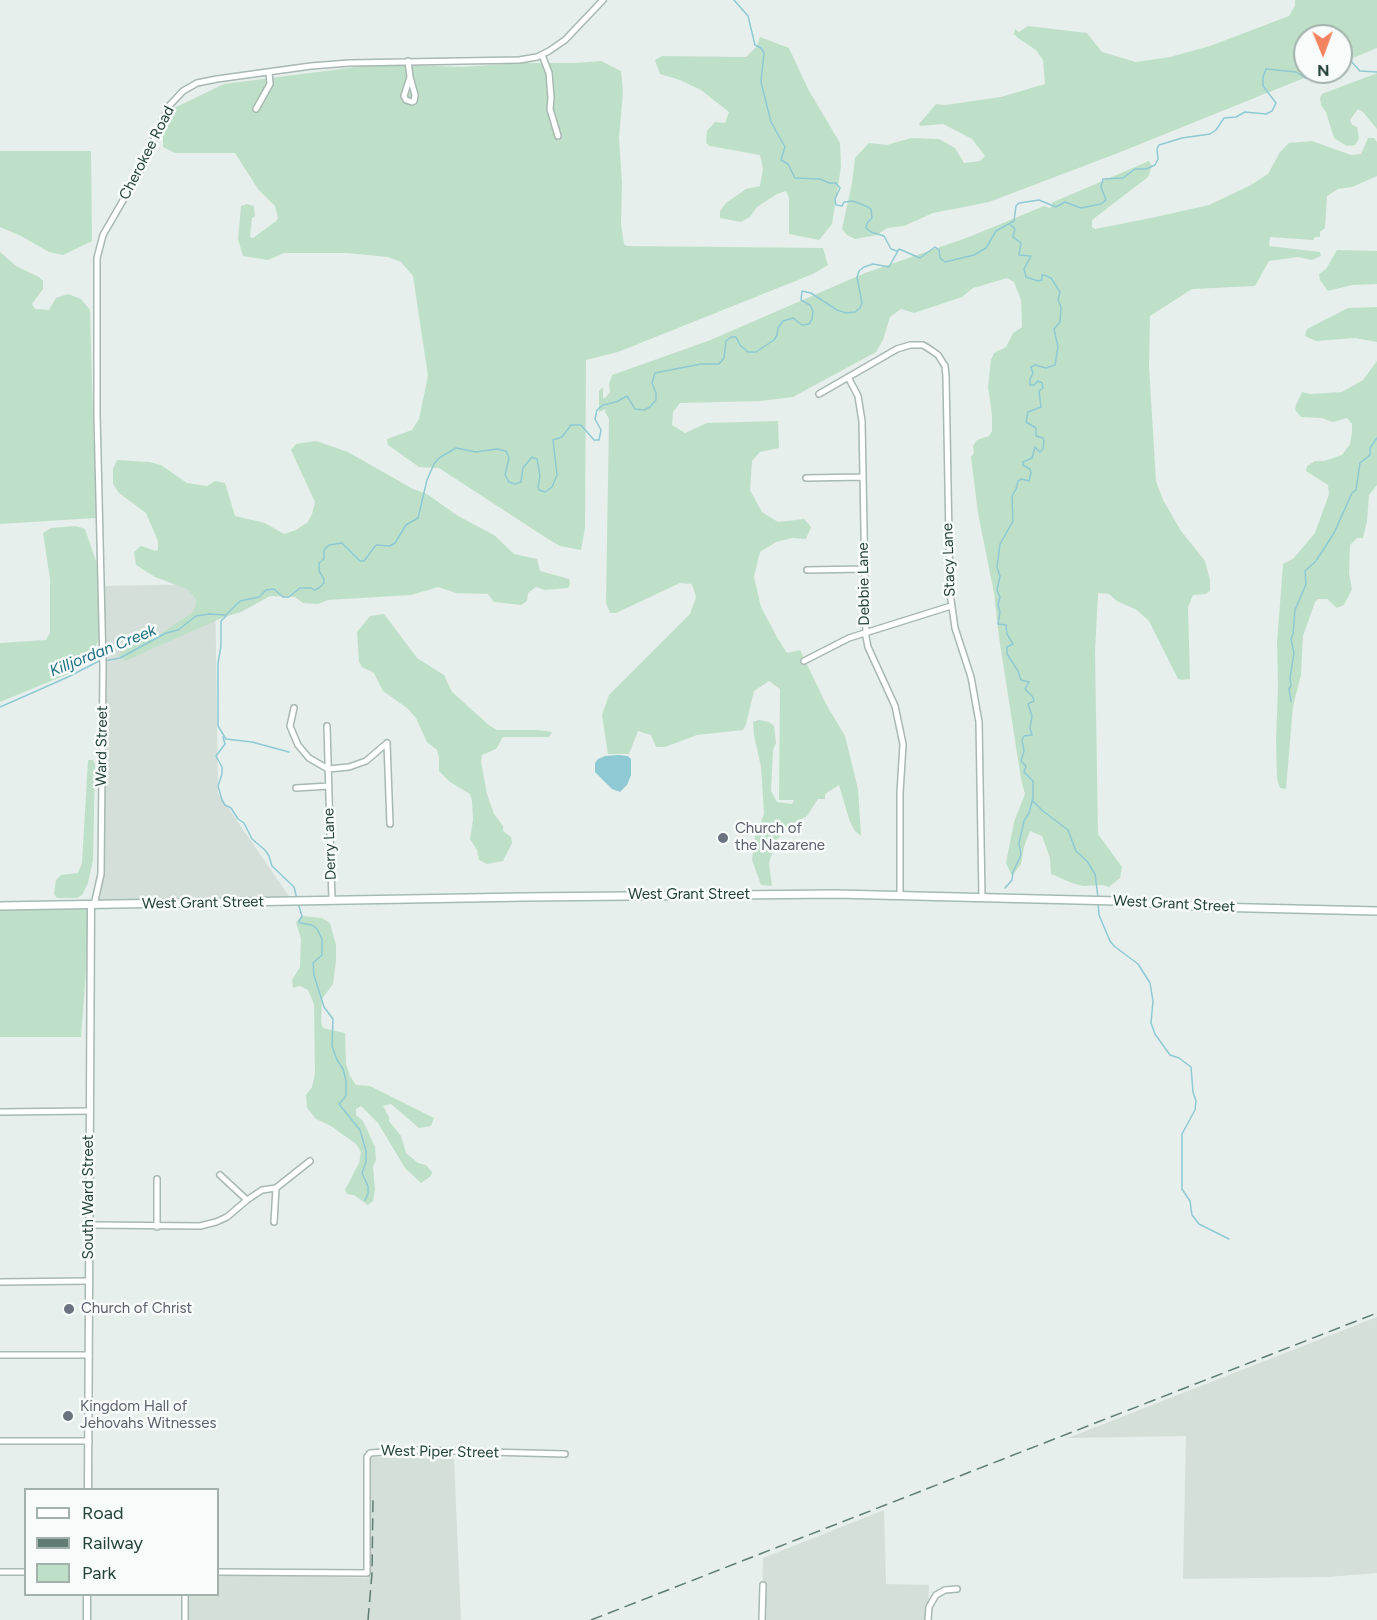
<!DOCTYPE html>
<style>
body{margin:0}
#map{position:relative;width:1377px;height:1620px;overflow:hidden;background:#e6efeb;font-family:Figtree,sans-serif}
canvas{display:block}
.legend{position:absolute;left:24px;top:1488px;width:195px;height:108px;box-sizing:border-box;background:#f7fbf9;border:2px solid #a3b1ad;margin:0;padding:8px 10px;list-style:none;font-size:18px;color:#24423a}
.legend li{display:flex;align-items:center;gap:12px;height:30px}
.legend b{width:30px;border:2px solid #a3b1ad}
.north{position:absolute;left:1293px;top:24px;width:60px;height:60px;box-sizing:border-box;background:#f7fbf9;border:2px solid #a3b1ad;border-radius:50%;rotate:179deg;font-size:16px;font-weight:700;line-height:24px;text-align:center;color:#24423a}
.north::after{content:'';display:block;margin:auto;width:21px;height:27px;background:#f4845f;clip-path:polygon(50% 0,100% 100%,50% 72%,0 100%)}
</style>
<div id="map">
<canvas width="1377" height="1620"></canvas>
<ul class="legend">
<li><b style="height:8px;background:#fff"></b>Road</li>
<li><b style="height:8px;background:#5f7d75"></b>Railway</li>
<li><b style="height:16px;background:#bfe0c8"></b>Park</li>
</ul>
<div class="north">N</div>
</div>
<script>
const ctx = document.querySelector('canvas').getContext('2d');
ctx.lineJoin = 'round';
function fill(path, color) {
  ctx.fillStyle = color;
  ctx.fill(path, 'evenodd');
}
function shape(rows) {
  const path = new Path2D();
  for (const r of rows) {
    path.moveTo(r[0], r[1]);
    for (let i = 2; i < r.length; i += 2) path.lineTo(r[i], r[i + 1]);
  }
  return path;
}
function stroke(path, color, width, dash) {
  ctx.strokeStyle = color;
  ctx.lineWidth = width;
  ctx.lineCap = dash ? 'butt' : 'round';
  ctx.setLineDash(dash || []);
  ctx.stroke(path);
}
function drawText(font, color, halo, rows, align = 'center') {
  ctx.font = font + ' Figtree,sans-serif';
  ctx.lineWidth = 5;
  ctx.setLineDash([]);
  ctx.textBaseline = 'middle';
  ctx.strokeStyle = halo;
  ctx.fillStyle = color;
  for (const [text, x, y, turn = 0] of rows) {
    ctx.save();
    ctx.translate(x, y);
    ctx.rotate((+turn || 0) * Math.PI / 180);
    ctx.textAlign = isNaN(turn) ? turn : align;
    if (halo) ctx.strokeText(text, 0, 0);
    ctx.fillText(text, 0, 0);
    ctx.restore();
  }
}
const built = shape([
 [215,584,218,793,293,902,94,905,101,874,102,586],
 [1377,1317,1377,1573,1328,1577,1183,1579,1186,1436,1068,1438],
 [367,1457,454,1459,461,1620,185,1620,185,1595,218,1594,218,1573,367,1578],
 [884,1510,886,1584,929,1585,928,1620,762,1620,763,1558]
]);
const green = shape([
 [1295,0,1377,0,1377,48,1341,63,1341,36,1305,36,1305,72,1319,72,1118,153,989,202,933,213,904,226,887,228,877,235,855,239,847,235,842,229,852,183,855,158,869,143,887,145,911,138,939,139,955,148,964,163,980,161,985,156,972,139,943,124,920,126,919,124,936,104,945,105,1001,97,1045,84,1043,60,1036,50,1018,38,1014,34,1015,29,1019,32,1028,26,1087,33,1102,52,1136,62,1170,57,1210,46,1289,16,1295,6],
 [760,37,789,48,808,89,840,143,841,167,832,224,819,240,789,234,789,198,786,191,777,194,757,207,750,217,741,222,720,218,720,211,726,203,746,189,760,186,763,169,760,155,710,146,706,143,707,131,715,122,725,123,729,112,701,90,680,80,660,74,655,60,662,56,746,57,757,46],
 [601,61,621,71,623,92,619,138,622,183,621,224,624,244,627,246,823,248,828,265,813,274,618,352,586,360,585,528,581,550,560,546,548,539,439,468,419,467,388,445,387,439,412,430,419,419,428,376,413,276,401,262,388,257,347,253,284,253,268,260,243,256,238,239,241,206,247,204,254,206,255,216,252,218,250,237,253,238,276,221,278,218,275,206,258,189,235,153,175,153,163,147,163,132,174,108,224,84,379,64,461,67,522,63,575,63],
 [1377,73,1377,129,1363,112,1358,109,1350,120,1352,125,1357,127,1359,138,1355,145,1347,146,1334,138,1326,112,1321,105,1320,98,1322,94],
 [1368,138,1374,138,1377,142,1377,176,1352,187,1338,189,1327,196,1325,228,1320,232,1320,237,1315,237,1313,240,1270,237,1269,246,1320,252,1321,256,1312,260,1298,257,1269,261,1255,286,1192,289,1150,316,1149,366,1156,481,1163,500,1181,531,1205,561,1210,580,1210,591,1206,594,1193,595,1188,607,1190,679,1182,680,1178,679,1149,621,1137,610,1117,601,1109,594,1098,593,1095,653,1098,834,1122,867,1120,878,1109,887,1102,885,1083,886,1072,883,1051,874,1050,858,1042,836,1030,831,1024,847,1021,864,1012,876,1006,863,1014,822,1025,794,1021,779,999,637,994,593,978,513,971,457,974,453,973,446,977,440,989,436,992,431,992,415,988,387,991,360,994,353,1006,347,1013,333,1022,327,1021,300,1014,282,1007,278,973,288,962,297,914,313,901,309,890,317,883,340,876,352,793,397,761,401,680,403,673,412,672,425,685,433,707,423,778,421,779,448,760,452,752,461,750,490,762,512,778,522,804,519,811,527,806,539,792,538,776,542,760,552,754,577,761,607,778,639,787,653,800,650,826,704,845,736,858,789,861,836,855,831,850,822,839,785,825,794,825,799,818,799,807,816,785,828,775,843,769,863,772,886,761,885,752,860,755,837,764,814,761,767,754,735,753,722,759,720,769,722,774,726,776,743,773,750,771,791,777,802,792,804,794,800,779,800,780,689,769,681,754,691,746,724,743,730,697,735,665,747,656,747,651,735,638,731,629,754,608,754,602,715,609,695,690,614,696,597,692,584,680,583,616,613,610,613,606,603,609,419,605,412,606,409,599,412,599,391,603,387,603,398,605,398,610,392,609,384,612,375,708,341,865,273,969,237,1044,206,1050,208,1053,204,1051,203,1149,161,1152,166,1148,177,1092,220,1092,227,1095,229,1151,218,1209,205,1251,185,1268,174,1280,152,1289,143,1312,141,1351,155,1361,154],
 [0,151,91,151,92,241,63,255,49,252,21,236,0,227],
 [1337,250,1377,251,1377,284,1352,285,1328,291,1320,280,1319,274,1326,269],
 [0,252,16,266,39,277,43,281,43,289,32,304,35,309,49,310,56,298,68,294,81,299,90,310,96,518,0,524],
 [1377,307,1377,342,1355,338,1316,341,1305,336,1307,329,1348,308],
 [1377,361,1377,485,1369,495,1367,521,1363,538,1357,538,1350,545,1349,573,1352,589,1344,605,1337,608,1327,599,1318,599,1315,602,1303,636,1301,675,1293,706,1286,789,1280,788,1277,779,1276,741,1278,686,1277,643,1283,564,1293,559,1315,533,1329,494,1328,485,1306,471,1307,466,1315,461,1324,461,1342,455,1350,444,1352,432,1352,424,1347,418,1333,422,1322,418,1301,417,1295,410,1296,405,1302,392,1311,394,1342,392,1363,380],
 [316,441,348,452,413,489,427,494,458,516,494,535,514,554,537,559,540,571,569,579,570,584,568,588,545,590,536,587,528,593,527,601,521,605,494,602,488,594,456,593,438,587,411,595,328,600,318,604,303,603,295,597,270,596,241,612,224,617,125,661,118,655,127,646,157,636,193,612,196,605,196,599,187,589,155,577,136,565,134,552,141,546,156,551,158,549,158,541,146,513,119,493,113,484,113,469,117,460,149,462,161,465,187,483,207,486,215,481,225,483,235,516,265,523,284,534,296,530,308,522,312,514,315,502,291,450,296,444],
 [76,526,85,529,97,564,99,638,91,659,68,674,0,702,0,643,46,640,50,633,50,579,43,533,51,528],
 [384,614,417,658,444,675,452,692,490,726,497,730,538,730,552,732,549,737,503,737,496,749,482,755,481,762,487,794,494,814,503,826,503,831,511,837,512,843,503,861,487,864,479,860,477,850,470,839,473,820,472,801,470,794,450,782,439,771,439,757,437,750,427,742,416,718,407,708,383,691,374,673,362,667,359,662,357,632,370,616],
 [88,760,93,760,95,764,93,860,88,883,82,895,77,898,57,898,54,894,56,880,61,875,78,873,82,863],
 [91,905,81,1037,0,1037,0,907],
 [302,916,322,918,330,923,336,945,336,961,333,984,322,999,321,1022,323,1028,345,1033,346,1064,350,1076,356,1085,370,1086,434,1118,431,1126,419,1128,391,1104,383,1106,389,1117,389,1121,401,1136,406,1153,418,1163,426,1165,432,1172,431,1176,421,1183,405,1168,378,1123,361,1106,356,1109,356,1115,363,1121,375,1147,376,1160,373,1167,375,1189,373,1201,368,1205,354,1195,347,1194,345,1190,359,1163,361,1152,356,1144,331,1126,316,1119,307,1108,306,1095,312,1087,315,1074,314,1004,308,990,300,986,293,988,292,980,300,967,301,939,296,922]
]);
const water = shape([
 [618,755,628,756,631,759,631,775,627,785,620,792,612,789,595,772,595,763,598,759,605,756]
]);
const stream = shape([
 [734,0,748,16,755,45,761,48,764,53,761,82,771,122,785,147,781,160,788,164,795,178,820,179,829,183,836,183,840,188,835,199,836,205,842,206,844,202,853,201,868,207,871,209,872,218,867,223,866,228,871,232,884,236,891,249,897,251],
 [1341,55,1350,60,1360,71,1377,72],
 [226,616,221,621,221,646,218,663,218,726,226,739,252,742,289,752],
 [104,661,120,658,166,633,178,630,196,616,209,614,226,615,240,601,259,597,266,590,274,589,283,597,289,597,300,588,311,588,314,590,319,588,324,583,324,579,319,571,319,563,324,559,324,550,329,545,342,543,360,561,364,561,376,545,390,546,395,543,406,525,418,518,427,480,434,464,439,458,456,448,476,452,497,449,506,451,509,458,505,475,509,482,515,484,521,482,523,468,532,457,537,459,540,476,538,487,539,490,545,492,552,487,557,475,553,440,562,437,571,425,581,425,594,440,599,440,601,430,595,419,597,410,603,405,616,402,627,396,635,409,644,410,650,407,656,400,656,393,652,383,655,373,701,364,719,364,724,358,726,341,731,337,736,337,740,345,748,352,756,352,774,340,777,335,778,328,783,321,793,318,802,325,809,324,812,319,813,311,810,305,801,300,802,291,811,293,837,310,846,313,855,312,860,308,862,303,857,277,859,271,864,267,873,264,889,267,899,249,920,258,935,247,939,250,940,258,945,262,974,255,986,248,996,231,1014,221,1016,206,1019,203,1039,200,1056,207,1065,202,1081,208,1101,204,1106,200,1101,187,1103,179,1123,178,1135,169,1146,169,1155,165,1158,159,1157,149,1159,145,1182,138,1210,134,1216,130,1224,118,1236,117,1245,112,1266,114,1272,111,1276,103,1263,86,1263,77,1266,69,1296,72,1305,78,1318,77,1326,79,1334,77,1336,72],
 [1291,701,1289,689,1291,686,1290,678,1294,653,1291,639,1293,634,1295,610,1306,584,1305,571,1316,561,1334,533,1352,493,1356,490,1360,463,1370,455,1370,448,1377,438],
 [0,707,68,677,99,661],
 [223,737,225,744,216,756,222,767,222,774,218,786,222,800,225,805,231,808,238,819,244,823,252,839,265,850,269,856,272,866,294,887,297,899],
 [1032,800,1043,811,1068,830,1076,851,1087,861,1095,874,1098,897],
 [1005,888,1012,880,1013,872,1021,855,1019,843,1024,821,1029,813,1033,798,1033,781,1024,772,1026,766,1021,761,1024,751,1022,740,1024,736,1032,735,1030,728,1032,716,1028,704,1034,701,1033,697,1025,689,1029,682,1021,680,1018,671,1007,654,1007,647,1013,644,1007,634,1006,625,998,624,1000,612,998,605,1000,597,997,590,1000,576,997,567,1000,544,1013,521,1012,496,1016,489,1018,481,1022,479,1029,481,1031,473,1030,469,1023,465,1023,462,1032,458,1035,447,1040,452,1043,449,1044,441,1043,438,1036,436,1036,428,1026,422,1028,412,1041,407,1039,391,1043,388,1042,383,1038,381,1034,385,1030,385,1030,379,1033,373,1031,367,1035,365,1046,368,1055,365,1058,347,1054,329,1060,322,1061,307,1058,300,1060,292,1051,278,1044,275,1042,275,1042,280,1038,281,1026,277,1024,269,1031,256,1019,255,1021,243,1013,237,1015,229,1011,225],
 [1098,902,1099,915,1110,941,1114,946,1138,964,1150,983,1153,1001,1151,1023,1155,1034,1170,1055,1179,1058,1191,1067,1193,1092,1196,1101,1195,1110,1182,1134,1182,1189,1190,1201,1192,1215,1199,1224,1229,1239],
 [298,903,302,916,299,921,300,923,312,925,317,929,322,939,322,955,313,963,314,975,324,1007,333,1019,332,1046,337,1060,343,1069,346,1081,346,1096,339,1104,360,1130,366,1151,366,1162,362,1173,368,1186,368,1194,365,1200]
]);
const minor = shape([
 [542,55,549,73,551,98,550,109,558,136],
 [408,61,410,77],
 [410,77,415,95,414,101,412,102,406,100,404,96,410,77],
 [256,109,270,84,269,72],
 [848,377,858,396,862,421,866,637,868,647,895,706,903,744,900,793,900,895],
 [819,394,897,349,910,345,923,345,931,350,938,355,945,366,946,376,950,593,955,628,971,677,979,722,982,898],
 [806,478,863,477],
 [807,570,864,569],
 [804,661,849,638,951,606],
 [294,708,290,726,298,745,309,758,328,769,349,767,366,761,387,743],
 [327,726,332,901],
 [387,743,390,824],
 [296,788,329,786],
 [94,905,101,874,103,665,97,415,97,258,103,235,140,171,169,106,183,91,197,83,217,79,311,66,349,63,519,60,537,57,549,51,565,40,603,0],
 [0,1112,90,1111],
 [220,1175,247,1200],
 [274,1222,276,1188],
 [90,1225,200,1226,216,1222,227,1217,247,1200,262,1190,276,1188,310,1161],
 [157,1227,157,1179],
 [0,1282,89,1281],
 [0,1355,89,1355],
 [0,1441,89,1441],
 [0,1572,26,1572],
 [218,1572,367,1573,367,1457,370,1453,411,1450,565,1454],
 [185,1620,185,1594],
 [762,1620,763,1585],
 [928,1620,929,1607,936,1595,945,1590,957,1589]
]);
const tertiary = shape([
 [88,1490,91,905],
 [87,1620,87,1594]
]);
const secondary = shape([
 [0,906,525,897,836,894,1118,901,1210,907,1377,911]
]);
const rail = shape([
 [368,1620,372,1573,373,1496],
 [591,1620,1377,1313]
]);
const markers = [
 [723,838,6,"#6b7280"],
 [69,1309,6,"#6b7280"],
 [68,1416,6,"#6b7280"]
];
const streetNames = [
 ["Cherokee Road",147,153,-63],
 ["Stacy Lane",949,560,-92],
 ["Debbie Lane",864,584,-91],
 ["Ward Street",102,746,-89],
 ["Derry Lane",330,844,-92],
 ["West Grant Street",689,895],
 ["West Grant Street",203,903,-1],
 ["West Grant Street",1174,904,3],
 ["South Ward Street",89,1197,-90],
 ["West Piper Street",440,1452,1]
];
const worshipNames = [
 ["Church of",735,829],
 ["the Nazarene",735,846],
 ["Church of Christ",81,1309],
 ["Kingdom Hall of",80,1407],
 ["Jehovahs Witnesses",80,1424]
];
const waterNames = [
 ["Killjordan Creek",103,651,-22]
];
fill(built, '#d4dfda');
fill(green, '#bfe0c8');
fill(water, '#8ec9d4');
stroke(stream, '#8ec9d4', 1.5);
stroke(minor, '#a8b8b2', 8);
stroke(tertiary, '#a8b8b2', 9);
stroke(secondary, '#a4bbb3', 10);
stroke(minor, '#fff', 5);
stroke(tertiary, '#fff', 6);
stroke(secondary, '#fff', 7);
stroke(rail, '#5f7d75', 1.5, [12, 6]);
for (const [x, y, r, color] of markers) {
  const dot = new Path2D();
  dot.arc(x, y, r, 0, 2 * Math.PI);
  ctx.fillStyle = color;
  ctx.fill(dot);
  stroke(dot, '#f7fbf9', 2);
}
drawText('15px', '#24423a', '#f7fbf9', streetNames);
drawText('15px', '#5b616d', '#f7fbf9', worshipNames, 'left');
drawText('italic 16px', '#1c6f80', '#f7fbf9', waterNames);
</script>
